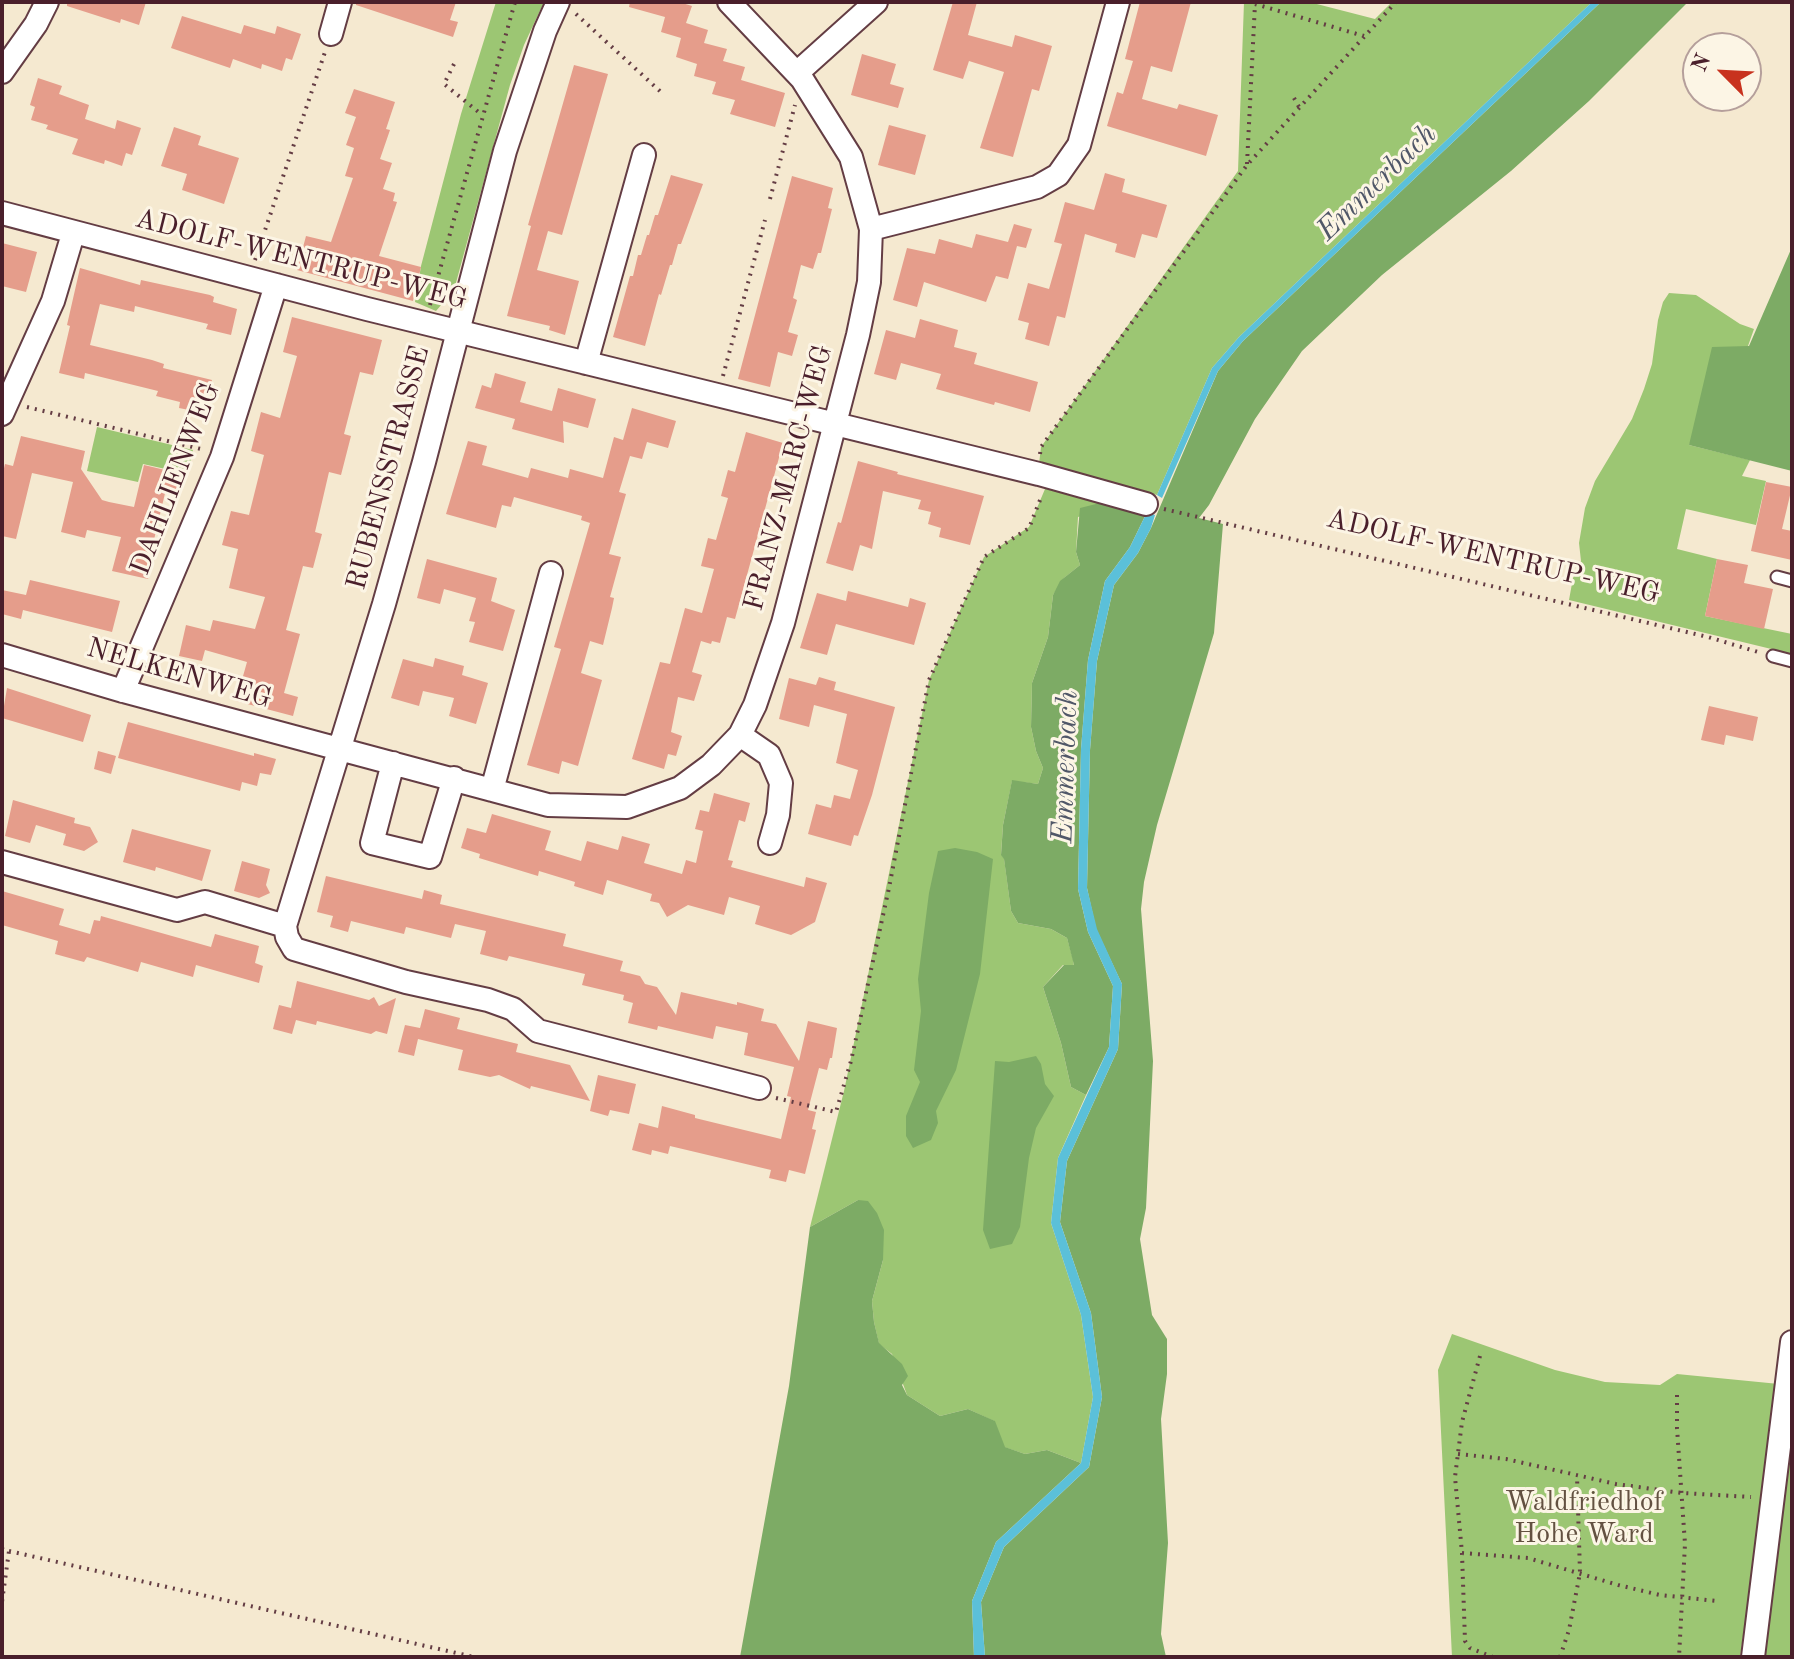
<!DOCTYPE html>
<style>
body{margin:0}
#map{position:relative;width:1794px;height:1659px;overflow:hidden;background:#f5e9d0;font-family:"Old Standard TT",serif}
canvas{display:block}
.frame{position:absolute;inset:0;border:4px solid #4a1f2b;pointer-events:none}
.north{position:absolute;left:1682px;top:32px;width:80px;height:80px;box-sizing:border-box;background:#fcf5e5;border:2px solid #b59f9b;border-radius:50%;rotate:294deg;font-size:22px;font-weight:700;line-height:32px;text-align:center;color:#4a1f2b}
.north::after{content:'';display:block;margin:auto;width:28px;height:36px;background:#c8321e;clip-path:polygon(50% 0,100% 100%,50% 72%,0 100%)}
</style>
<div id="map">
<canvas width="1794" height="1659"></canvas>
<div class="frame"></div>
<div class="north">N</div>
</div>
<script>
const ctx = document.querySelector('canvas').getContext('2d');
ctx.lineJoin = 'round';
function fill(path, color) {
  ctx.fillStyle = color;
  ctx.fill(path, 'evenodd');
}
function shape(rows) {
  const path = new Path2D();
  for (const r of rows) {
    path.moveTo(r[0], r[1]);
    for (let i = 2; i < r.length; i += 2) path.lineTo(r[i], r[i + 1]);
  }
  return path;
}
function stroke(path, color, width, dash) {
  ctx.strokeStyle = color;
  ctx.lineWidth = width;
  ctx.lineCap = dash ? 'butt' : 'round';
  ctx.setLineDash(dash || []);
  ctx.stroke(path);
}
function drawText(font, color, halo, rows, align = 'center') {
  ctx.font = font + ' "Old Standard TT",serif';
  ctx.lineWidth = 6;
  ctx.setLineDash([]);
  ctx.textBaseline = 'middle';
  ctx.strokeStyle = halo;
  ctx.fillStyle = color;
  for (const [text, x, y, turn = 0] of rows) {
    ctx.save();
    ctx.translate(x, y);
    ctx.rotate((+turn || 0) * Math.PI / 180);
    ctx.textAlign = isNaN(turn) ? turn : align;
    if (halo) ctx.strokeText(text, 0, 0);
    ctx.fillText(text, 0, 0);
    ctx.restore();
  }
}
const green = shape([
 [496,2,544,2,524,45,510,85,454,290,436,311,415,302,421,266,461,114],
 [1244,2,1309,2,1375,19,1392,2,1592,2,1239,337,1212,368,1157,495,1039,464,1041,447,1238,171],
 [1669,293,1696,295,1740,324,1754,329,1748,346,1689,445,1750,460,1742,476,1766,481,1756,525,1686,509,1677,549,1717,559,1705,616,1792,634,1792,654,1569,600,1573,578,1581,561,1579,543,1585,508,1595,481,1632,419,1644,389,1652,364,1658,320,1663,302],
 [97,427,193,450,188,474,143,464,138,482,87,471],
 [1045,489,1059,489,1121,504,1078,517,1076,552,1080,565,1064,578,1053,595,1048,637,1032,683,1031,727,1036,751,1043,768,1038,784,1012,781,1003,825,1001,854,1004,858,1011,911,1018,923,1051,929,1067,938,1073,959,1074,966,1063,965,1043,987,1061,1043,1071,1087,1086,1095,1058,1158,1051,1223,1081,1315,1093,1397,1081,1463,1047,1450,1025,1454,1004,1447,994,1421,968,1409,940,1416,907,1395,892,1354,879,1344,874,1322,872,1301,883,1260,858,1200,810,1227,844,1091,929,680,984,557,1029,527],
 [1452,1334,1555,1370,1605,1382,1660,1385,1677,1374,1779,1384,1740,1657,1452,1657,1438,1370],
 [1792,1426,1792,1657,1759,1657]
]);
const forest = shape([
 [1601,2,1688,2,1589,101,1511,171,1382,275,1302,351,1255,419,1209,505,1199,518,1223,524,1214,633,1157,825,1144,882,1141,909,1153,1061,1146,1208,1140,1239,1152,1315,1167,1339,1167,1374,1161,1419,1168,1543,1161,1634,1166,1657,985,1657,981,1602,1004,1547,1089,1467,1102,1397,1091,1313,1060,1222,1067,1161,1118,1049,1122,984,1096,929,1087,888,1090,750,1097,661,1114,585,1138,553,1151,528,1218,371,1243,341],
 [1792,247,1792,471,1689,445,1712,347,1749,346],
 [1104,502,1147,512,1130,547,1105,581,1088,660,1081,749,1078,889,1088,932,1113,986,1109,1047,1086,1095,1071,1087,1061,1043,1043,987,1064,965,1074,965,1067,938,1051,929,1018,923,1011,911,1004,859,1001,855,1003,825,1012,780,1038,784,1043,768,1036,751,1031,727,1032,683,1048,637,1053,595,1060,581,1080,565,1076,552,1080,508],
 [955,848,977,852,993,859,980,974,956,1070,936,1111,938,1123,931,1140,913,1148,906,1136,906,1116,920,1082,914,1070,921,1011,918,979,929,893,938,851],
 [1036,1056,1041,1064,1045,1084,1054,1096,1036,1128,1029,1158,1020,1227,1012,1244,990,1249,983,1230,995,1061,1009,1062],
 [858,1200,868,1201,877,1213,884,1230,883,1260,872,1301,874,1322,879,1343,902,1364,908,1376,902,1385,907,1395,940,1416,968,1409,995,1421,1005,1447,1025,1454,1047,1450,1081,1463,996,1542,972,1601,974,1657,740,1657,789,1386,810,1227]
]);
const water = shape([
 [1592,2,1601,2,1243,341,1218,371,1162,498,1157,495,1212,368,1239,337],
 [1147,512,1155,515,1151,528,1138,553,1114,585,1097,661,1090,750,1087,888,1097,929,1122,984,1118,1049,1067,1161,1060,1222,1091,1313,1102,1397,1089,1467,1004,1547,981,1602,985,1657,974,1657,972,1601,996,1542,1081,1463,1093,1397,1081,1315,1051,1223,1058,1158,1109,1047,1113,986,1088,932,1078,889,1081,749,1088,660,1105,581,1130,547]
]);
const building = shape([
 [67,2,146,2,139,25,121,19,120,23,67,6],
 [356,2,456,2,450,20,458,22,453,37,356,5],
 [630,2,679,2,692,6,686,23,708,30,704,43,727,49,723,61,745,67,741,80,785,93,775,127,730,114,735,100,712,94,716,82,694,76,697,64,676,57,681,38,661,32,665,17,629,7],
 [953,2,977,2,968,35,1012,47,1015,35,1052,46,1039,91,1032,89,1013,157,980,148,1004,72,969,61,963,79,933,70],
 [1140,2,1191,2,1172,72,1151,66,1142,99,1177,109,1179,104,1218,115,1206,156,1107,126,1117,92,1123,94,1133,61,1125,59],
 [182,16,241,34,244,25,275,34,277,26,301,34,292,60,286,58,282,71,262,64,261,69,233,59,230,68,171,48],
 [862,54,896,64,890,84,904,88,898,108,851,95],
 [574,65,608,74,562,235,548,231,537,270,579,281,565,335,549,330,550,326,507,316,531,226,528,225],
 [38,78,62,86,59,94,89,105,85,119,115,129,117,120,141,128,132,155,126,153,122,166,105,160,104,164,72,154,78,139,46,129,48,125,31,120,35,107,30,105],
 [354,89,395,102,386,129,390,130,380,159,392,163,383,189,395,193,393,201,397,202,379,256,421,267,413,301,297,270,306,236,331,242,353,178,345,176,354,148,346,145,356,117,345,113],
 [889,125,926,135,915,175,878,165],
 [174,127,201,136,198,145,239,158,224,204,182,190,187,174,161,166],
 [1105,173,1125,179,1122,192,1167,205,1157,238,1142,234,1135,258,1115,252,1117,244,1085,234,1065,318,1057,316,1049,346,1025,339,1029,323,1018,320,1028,283,1049,289,1062,244,1054,242,1065,202,1094,210],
 [671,175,703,184,681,244,678,244,672,265,670,265,661,295,659,294,645,346,613,337,630,276,633,276,638,255,641,255,647,235,649,235,655,215,658,215],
 [792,176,833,188,828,208,832,209,821,253,818,253,813,269,801,265,793,298,797,300,788,332,798,335,792,356,778,352,770,387,738,379],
 [1014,224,1032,229,1026,248,1017,246,1008,279,996,276,986,302,924,282,917,307,893,300,907,248,935,254,939,239,972,248,976,234,1008,242],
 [2,243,37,252,26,292,2,286],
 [80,268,140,285,141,280,210,295,214,297,213,302,237,309,231,335,206,329,208,324,159,312,135,306,134,312,100,304,90,345,152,360,164,364,163,368,212,380,203,418,188,415,189,410,179,408,180,402,156,396,158,391,85,373,84,379,59,373,70,326,67,325],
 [292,317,382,340,373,375,360,372,344,434,351,436,341,475,329,472,315,532,322,534,313,568,303,566,286,630,300,634,284,693,298,697,293,716,236,701,247,662,205,650,202,661,179,656,186,625,210,631,213,620,255,629,265,597,229,588,238,549,222,545,231,511,249,515,264,455,251,451,261,412,280,418,297,356,283,352],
 [920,319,958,330,954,347,977,353,974,364,1038,382,1030,412,995,402,994,405,936,389,941,374,901,363,896,380,874,374,886,330,915,338],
 [495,373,526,382,520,402,552,411,558,388,596,399,588,428,563,421,564,443,512,429,515,419,475,408,482,385,491,388],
 [632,408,676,421,668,448,647,442,642,459,630,456,619,492,626,494,609,554,621,557,610,597,614,598,612,608,603,645,590,641,581,673,602,680,578,766,562,761,559,774,527,765,561,649,554,647,590,523,581,520,582,516,514,497,511,507,502,505,496,528,446,514,468,441,487,446,482,465,528,478,531,468,568,478,570,469,603,478,614,437,623,440],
 [746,432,783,443,735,619,727,617,720,643,712,641,711,644,701,641,692,672,702,675,694,701,678,697,671,732,682,736,676,756,668,754,664,769,632,759,660,662,670,664,685,608,702,613,714,569,701,566,708,538,716,540,728,498,721,496,728,470,735,472],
 [21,436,85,451,81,469,102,500,109,502,134,507,144,465,182,474,178,492,166,489,149,561,153,562,148,579,112,571,121,537,87,530,85,538,61,532,73,482,32,473,16,539,2,536,2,477,5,464,13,466],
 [858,461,898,472,897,474,984,496,970,545,939,537,941,528,928,524,931,512,918,509,921,500,883,491,872,549,860,545,853,571,826,563,838,522,841,523],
 [1766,482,1792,487,1782,529,1792,531,1792,560,1751,551],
 [427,559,497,578,491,601,515,610,503,651,469,642,475,622,469,621,476,598,444,589,440,604,417,598],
 [1717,559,1748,565,1744,583,1773,589,1764,629,1705,616],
 [30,580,120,601,112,632,23,610,21,619,2,614,2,590,26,595],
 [848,591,908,607,910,598,926,603,914,645,836,624,827,655,800,648,817,593,846,601],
 [435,658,464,666,462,675,488,683,476,724,449,716,454,698,423,691,419,706,391,698,403,659,433,667],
 [819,677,836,682,834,690,895,707,872,795,858,836,854,835,851,846,808,834,816,804,831,808,834,795,850,799,858,770,836,763,847,714,814,705,809,727,779,719,789,678,816,685],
 [7,688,91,715,83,742,2,718],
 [1709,706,1758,717,1753,741,1726,735,1724,745,1701,740],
 [128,722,254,756,254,753,276,759,271,775,260,773,257,786,242,782,240,791,118,758],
 [98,751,116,756,111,774,94,769],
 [714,793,750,803,745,822,739,820,728,860,733,861,731,867,804,887,806,877,827,883,815,922,791,935,781,932,755,924,760,906,729,897,724,915,688,905,667,917,659,903,650,901,652,894,607,880,603,895,574,886,575,882,539,871,538,876,479,858,480,854,461,848,467,828,486,833,492,814,551,831,545,850,581,861,587,841,618,850,622,836,650,844,644,863,682,874,686,860,696,863,703,831,695,829,700,810,709,812],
 [13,800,75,818,74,823,90,827,98,842,84,851,63,845,66,834,36,825,30,843,5,836],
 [132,829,211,850,202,881,156,867,155,871,123,862],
 [242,861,270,869,266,885,270,893,259,898,234,891],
 [326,876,422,899,424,890,442,895,440,904,566,934,563,946,623,961,620,971,640,976,645,984,657,987,676,1015,681,992,737,1005,737,1002,764,1009,761,1021,776,1024,799,1061,808,1021,837,1028,832,1058,830,1058,827,1070,819,1068,808,1110,816,1112,812,1129,816,1130,805,1174,789,1170,786,1182,769,1178,771,1170,670,1146,668,1154,652,1150,651,1155,632,1150,639,1123,658,1128,662,1106,695,1115,695,1118,781,1139,791,1097,787,1096,794,1067,744,1055,748,1033,716,1026,713,1039,658,1026,657,1030,628,1023,633,1003,623,1000,624,995,582,985,585,974,509,956,507,961,480,954,486,931,455,924,451,938,406,927,404,934,351,921,348,932,330,927,333,916,317,912],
 [2,891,64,909,59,925,90,934,94,920,100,921,101,916,211,947,215,934,259,946,255,963,263,966,259,983,196,965,193,977,141,962,138,972,87,957,84,962,55,954,58,941,2,925],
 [297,981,369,1000,374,997,379,1006,396,998,387,1034,376,1031,371,1034,317,1021,316,1025,296,1020,292,1034,273,1029,279,1005,291,1008],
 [425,1009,460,1018,457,1029,518,1044,516,1052,570,1065,590,1101,531,1086,530,1089,499,1075,490,1077,458,1070,463,1050,418,1039,414,1056,398,1052,405,1025,420,1028],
 [598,1075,636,1084,629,1114,610,1110,608,1116,590,1111]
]);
const path = shape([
 [576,14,662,93],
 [454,64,444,84,481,114],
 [1294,98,1299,107],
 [1247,164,1255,4,1364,36],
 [770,199,795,105],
 [255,260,325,52],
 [430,305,515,2],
 [723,376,765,220],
 [27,407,205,450],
 [1040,454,1041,447,1247,165,1396,2],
 [1164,509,1708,637,1758,652],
 [776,1098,836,1112,851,1061,889,888,929,680,984,557,1029,528,1042,495],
 [1480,1356,1462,1422,1455,1477,1462,1553,1465,1641,1470,1648,1493,1657],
 [1677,1395,1677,1428,1685,1544,1679,1657],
 [1458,1454,1506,1459,1616,1484,1682,1493,1751,1497],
 [2,1549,9,1551,2,1602],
 [9,1551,474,1657],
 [1462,1553,1528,1558,1618,1585,1660,1595,1717,1601],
 [1560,1657,1569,1630,1580,1573,1577,1476]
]);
const service = shape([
 [1777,577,1792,581],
 [1773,656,1792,661]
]);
const minor = shape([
 [558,2,545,31,505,151,424,462,384,604,285,926,287,937,294,949,406,982,488,1000,513,1009,538,1031,759,1088],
 [331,34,340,2],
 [2,72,36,24,47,2],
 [797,73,876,2],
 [2,213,367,309,1039,474,1146,504],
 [871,229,1037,187,1058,175,1079,145,1118,2],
 [586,363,644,155],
 [2,414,53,301,73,234],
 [2,655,123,691,548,805,627,807,680,788,711,765,740,735,755,705,783,623,858,335,869,282,871,229,851,157,802,79,729,2],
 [123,691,222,457,276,285],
 [740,735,769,755,781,783,778,815,770,843],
 [393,763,372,843,430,857,454,778],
 [492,790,551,573],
 [2,862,177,910,205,902,285,926],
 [1753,1657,1792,1342]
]);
const streetNames = [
 ["ADOLF-WENTRUP-WEG",301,260,14],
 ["RUBENSSTRASSE",389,468,-75],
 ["FRANZ-MARC-WEG",789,478,-75],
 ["DAHLIENWEG",176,479,-69],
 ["ADOLF-WENTRUP-WEG",1493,557,13],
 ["NELKENWEG",179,674,16]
];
const parkNames = [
 ["Waldfriedhof",1584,1503],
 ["Hohe Ward",1584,1535]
];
const waterNames = [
 ["Emmerbach",1377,183,-44],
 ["Emmerbach",1066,767,-88]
];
fill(green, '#9cc673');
fill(forest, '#7dab65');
fill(water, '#5bc0d9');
fill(building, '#e59d8b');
stroke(service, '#643d44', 15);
stroke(minor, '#643d44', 26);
stroke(path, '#643d44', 4, [2, 6]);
stroke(service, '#fff', 11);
stroke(minor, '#fff', 22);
drawText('28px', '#4a1f2b', '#fcf5e5', streetNames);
drawText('28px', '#635141', '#fcf5e5', parkNames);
drawText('italic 30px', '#505768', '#fcf5e5', waterNames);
</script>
